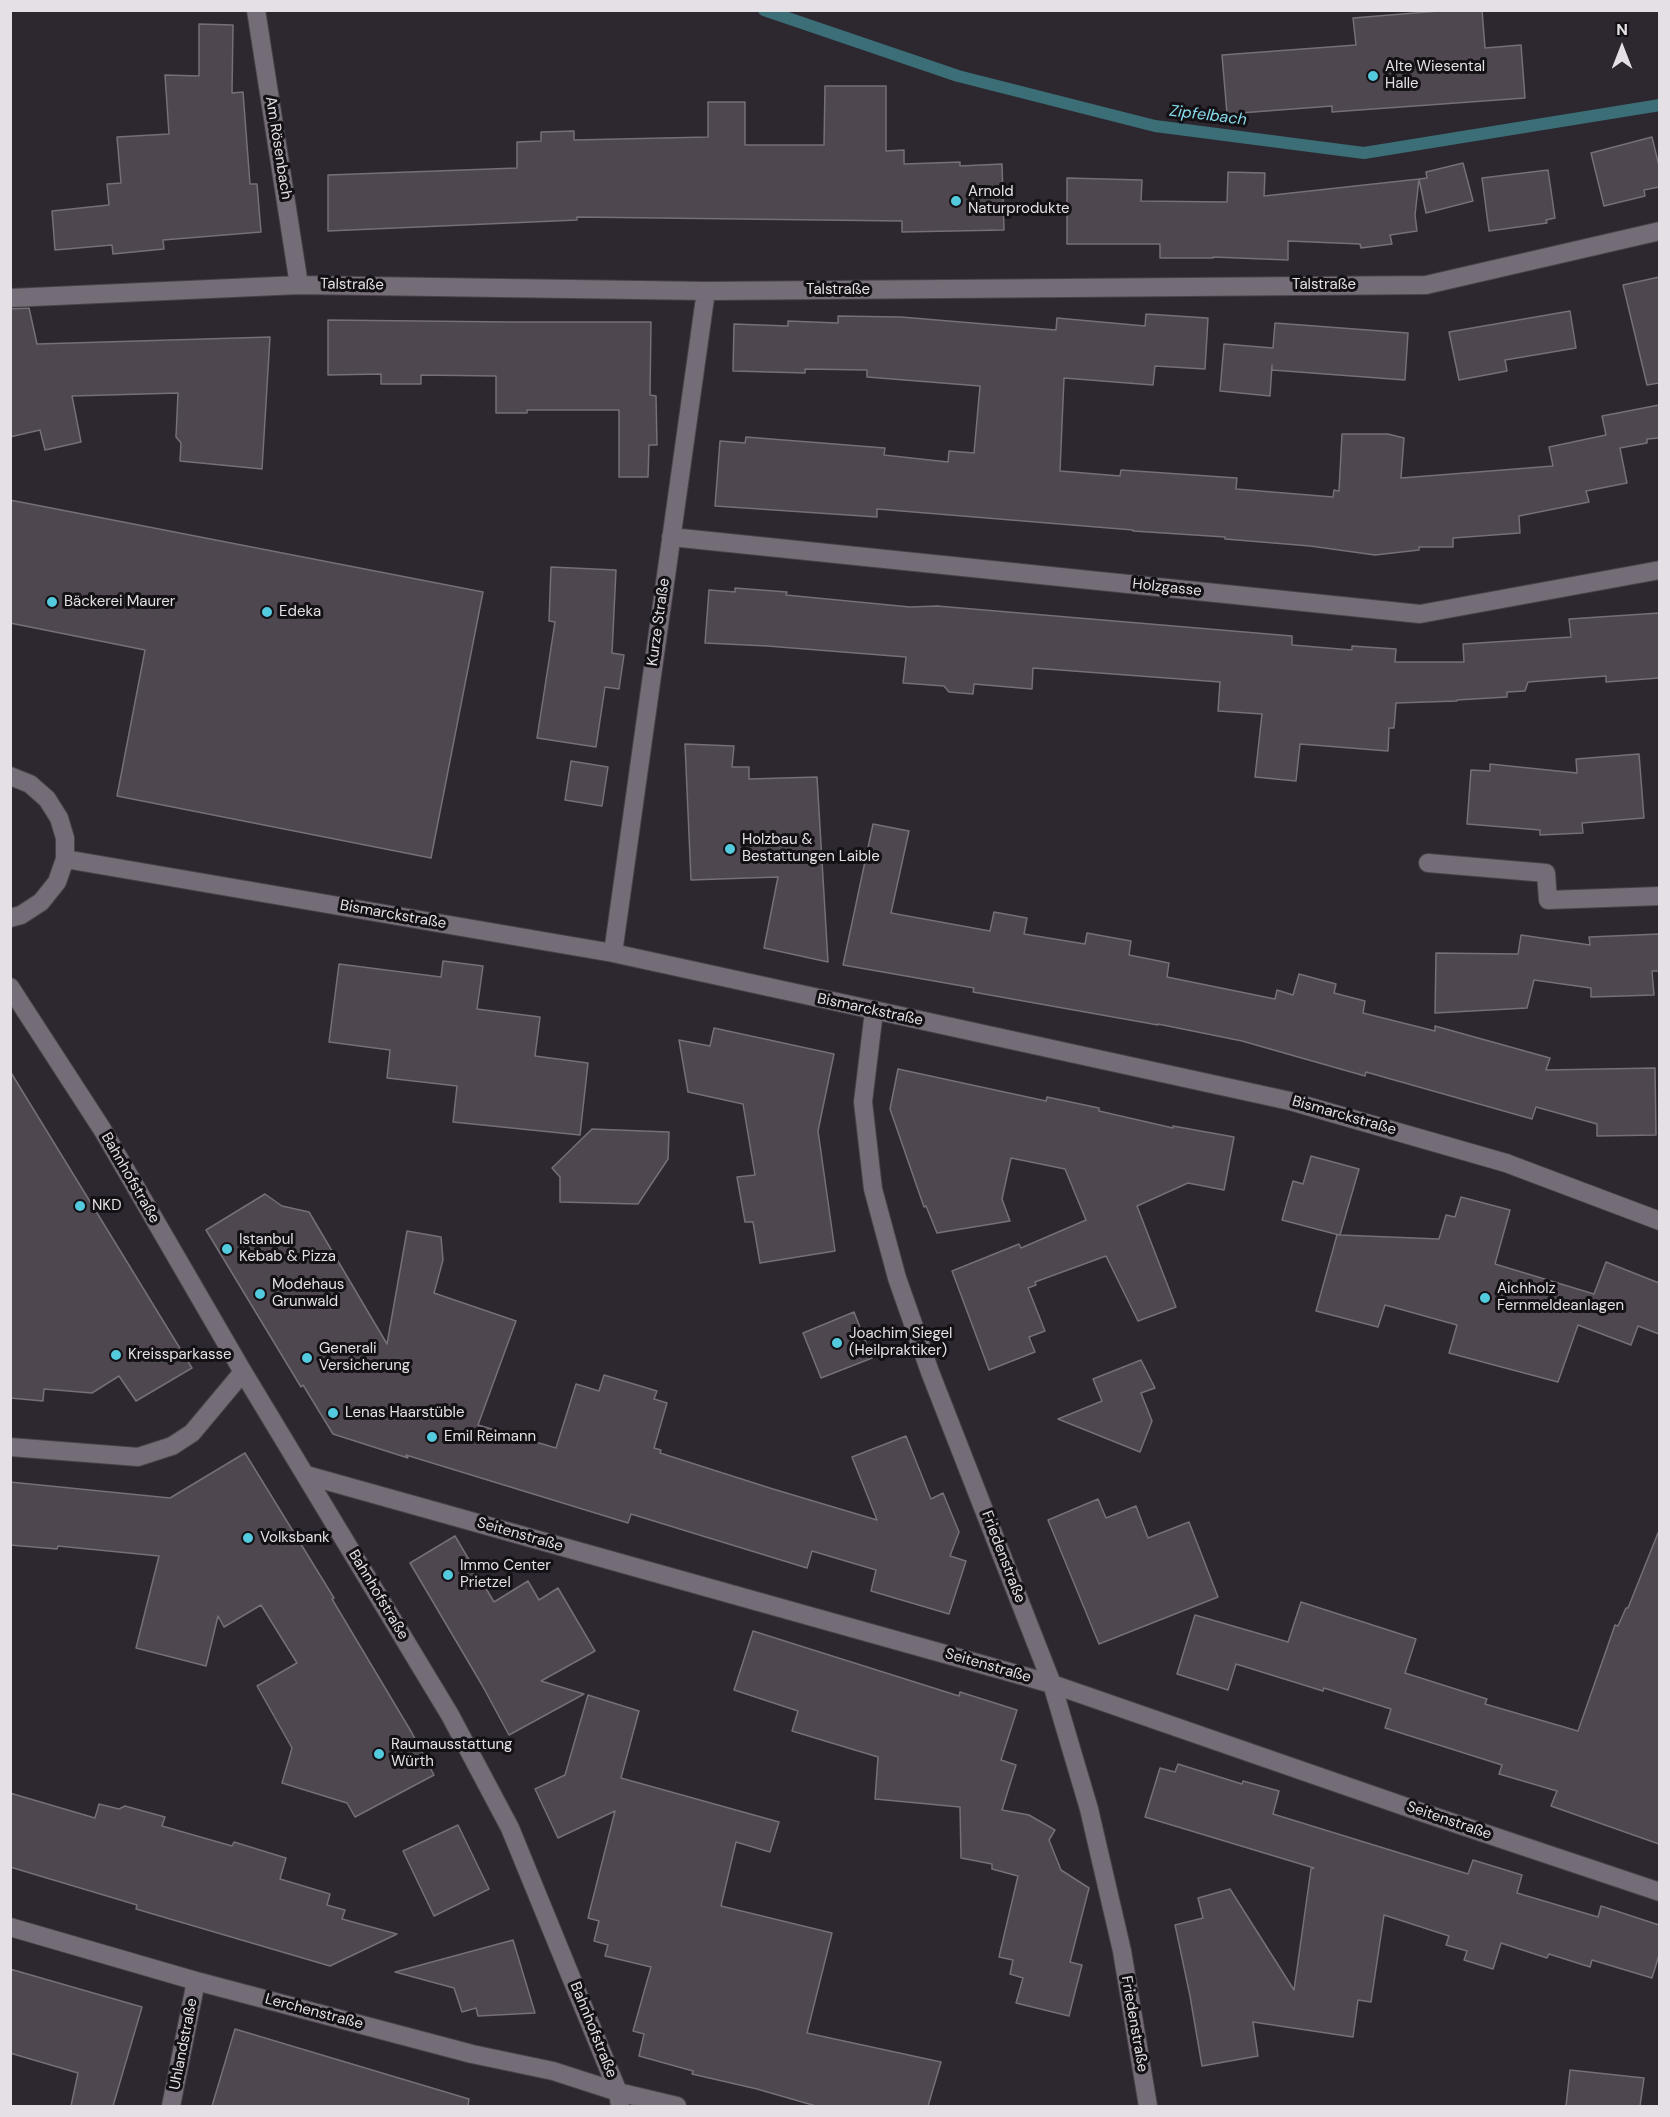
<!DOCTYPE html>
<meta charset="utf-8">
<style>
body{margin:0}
#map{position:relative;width:1670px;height:2117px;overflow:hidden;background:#2d272f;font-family:"DM Sans",sans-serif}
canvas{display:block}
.frame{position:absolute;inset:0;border:12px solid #e4e0e6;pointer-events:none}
.north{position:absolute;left:1592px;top:18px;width:60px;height:60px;-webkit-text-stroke:4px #141115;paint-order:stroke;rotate:0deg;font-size:16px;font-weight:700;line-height:24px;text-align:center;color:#e4e0e6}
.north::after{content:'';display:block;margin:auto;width:21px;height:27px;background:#e4e0e6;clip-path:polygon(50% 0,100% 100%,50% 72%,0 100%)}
</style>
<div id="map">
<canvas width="1670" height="2117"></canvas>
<div class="frame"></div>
<div class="north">N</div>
</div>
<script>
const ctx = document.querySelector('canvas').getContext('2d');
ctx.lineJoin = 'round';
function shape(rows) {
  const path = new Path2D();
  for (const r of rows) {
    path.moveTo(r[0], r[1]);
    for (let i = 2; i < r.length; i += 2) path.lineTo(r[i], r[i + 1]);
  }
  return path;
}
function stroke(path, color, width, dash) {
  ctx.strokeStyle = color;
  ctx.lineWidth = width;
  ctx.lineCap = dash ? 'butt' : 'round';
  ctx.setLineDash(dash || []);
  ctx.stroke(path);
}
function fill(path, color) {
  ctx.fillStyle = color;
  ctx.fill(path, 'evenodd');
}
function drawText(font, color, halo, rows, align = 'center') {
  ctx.font = font + ' "DM Sans",sans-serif';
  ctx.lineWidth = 6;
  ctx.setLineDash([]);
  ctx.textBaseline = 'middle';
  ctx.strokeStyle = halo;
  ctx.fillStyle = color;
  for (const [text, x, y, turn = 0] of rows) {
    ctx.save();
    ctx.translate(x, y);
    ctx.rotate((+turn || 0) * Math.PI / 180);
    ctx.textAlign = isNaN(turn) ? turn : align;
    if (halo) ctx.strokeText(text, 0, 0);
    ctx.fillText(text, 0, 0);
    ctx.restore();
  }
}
const stream = shape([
 [764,10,958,76,1155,126,1364,153,1660,105]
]);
const building = shape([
 [1451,10,1482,10,1485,48,1521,45,1525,98,1332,112,1332,106,1227,114,1222,55,1356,45,1353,18,1451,10],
 [199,24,233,25,232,93,243,92,250,184,257,184,261,232,163,240,164,249,113,254,112,245,55,250,52,211,109,205,107,184,121,183,117,137,169,134,165,75,199,76,199,24],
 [825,86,886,86,886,151,904,150,904,164,960,162,960,166,1002,164,1004,230,902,232,902,221,577,217,577,220,328,231,328,175,517,168,517,142,541,141,541,132,574,131,574,140,708,137,708,102,745,102,745,145,824,145,825,86],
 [1652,137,1659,166,1659,187,1644,190,1645,196,1604,206,1591,153,1652,137],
 [1463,163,1473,201,1426,213,1419,179,1427,178,1426,172,1463,163],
 [1548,170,1555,218,1546,220,1547,223,1489,231,1482,178,1548,170],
 [1228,172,1265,173,1264,196,1419,179,1415,215,1417,231,1390,235,1392,244,1361,248,1360,244,1288,241,1288,260,1213,257,1213,258,1160,258,1160,244,1067,244,1067,178,1142,180,1141,201,1227,202,1228,172],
 [1659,277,1659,383,1647,385,1623,285,1659,277],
 [29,308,37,344,270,337,262,469,180,461,181,443,176,437,178,393,72,396,81,442,45,450,40,430,10,437,10,309,29,308],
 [1570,311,1576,348,1505,360,1507,371,1459,380,1449,332,1570,311],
 [1146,314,1208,318,1205,369,1155,366,1153,385,1064,378,1060,471,1120,476,1121,470,1237,478,1236,489,1333,497,1334,490,1339,491,1342,434,1388,434,1404,438,1401,478,1553,466,1549,447,1606,435,1602,416,1659,405,1659,438,1647,439,1647,443,1620,448,1627,483,1586,491,1589,502,1519,516,1520,533,1453,538,1453,547,1419,547,1419,550,1375,555,1310,546,1225,539,1225,537,1133,531,1133,530,877,509,877,517,715,506,720,441,745,443,746,437,885,448,884,455,948,462,949,451,974,453,980,386,867,377,867,370,805,369,805,373,733,371,734,324,788,326,788,321,838,323,838,316,901,317,1056,330,1057,318,1145,326,1146,314],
 [328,320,510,322,651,322,650,395,656,396,657,445,649,445,648,477,619,477,619,410,527,410,527,413,496,413,496,376,421,375,421,384,381,384,381,374,328,375,328,320],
 [1275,323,1408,333,1405,380,1272,370,1272,365,1270,396,1220,391,1224,344,1273,348,1275,323],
 [10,500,483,592,431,858,117,796,145,650,10,623,10,500],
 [551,567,616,570,612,653,624,655,619,689,605,687,596,747,537,738,555,622,549,621,551,567],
 [735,588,787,592,786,595,910,607,937,606,1292,636,1292,645,1352,650,1352,646,1396,649,1395,662,1464,662,1463,644,1571,637,1569,619,1659,613,1659,678,1606,682,1606,676,1528,682,1525,691,1507,692,1507,697,1457,700,1457,701,1396,703,1394,728,1389,728,1388,751,1300,744,1296,781,1255,777,1262,714,1218,711,1220,682,1033,668,1032,689,974,684,973,694,949,692,944,686,903,683,906,657,767,646,705,643,709,590,735,592,735,588],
 [685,744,734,746,732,767,749,767,749,779,817,777,828,962,764,948,778,877,691,880,685,744],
 [1639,754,1644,818,1582,823,1583,833,1540,835,1540,830,1467,824,1471,770,1490,771,1490,764,1577,773,1576,759,1639,754],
 [571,761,608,767,602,806,565,800,571,761],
 [873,824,909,831,891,913,990,931,994,912,1027,918,1024,934,1085,944,1087,933,1131,941,1129,955,1169,963,1167,977,1275,999,1277,990,1293,995,1299,974,1336,984,1334,993,1365,1001,1363,1013,1435,1031,1435,1026,1550,1058,1546,1070,1655,1068,1656,1135,1597,1136,1597,1124,1536,1107,1532,1119,1366,1072,1365,1076,1242,1041,1158,1024,1158,1025,973,992,974,988,843,965,873,824],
 [1659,934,1659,971,1652,971,1654,995,1591,997,1591,988,1534,980,1527,1008,1435,1013,1436,953,1518,954,1521,935,1590,945,1589,937,1659,934],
 [443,961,483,966,477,1009,540,1017,535,1056,588,1063,580,1135,453,1122,457,1086,387,1078,390,1050,329,1042,339,964,441,977,443,961],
 [714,1028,834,1054,818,1131,835,1251,760,1263,753,1222,745,1222,737,1177,755,1175,743,1104,688,1092,679,1040,710,1046,714,1028],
 [898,1069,1046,1101,1047,1097,1099,1108,1099,1111,1173,1128,1173,1126,1234,1137,1224,1190,1188,1183,1137,1206,1176,1307,1138,1321,1106,1256,1035,1282,1036,1285,1028,1288,1045,1331,1029,1337,1035,1352,989,1370,952,1271,1019,1244,1021,1248,1086,1220,1065,1169,1011,1158,1002,1199,1010,1221,937,1233,926,1206,924,1207,890,1109,898,1069],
 [10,1071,192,1368,136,1401,119,1376,92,1393,44,1389,43,1401,10,1398,10,1071],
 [592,1129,669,1132,668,1159,638,1204,560,1202,560,1177,552,1168,592,1129],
 [1311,1156,1359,1169,1340,1235,1439,1239,1446,1215,1455,1217,1461,1197,1510,1210,1495,1264,1594,1294,1606,1262,1659,1283,1659,1334,1638,1326,1631,1345,1578,1325,1558,1382,1449,1353,1457,1325,1385,1305,1378,1327,1316,1311,1337,1235,1339,1235,1282,1220,1293,1181,1303,1184,1311,1156],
 [265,1194,282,1206,309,1212,387,1344,407,1231,441,1237,443,1260,434,1293,516,1321,478,1425,556,1448,576,1384,599,1391,604,1375,657,1391,654,1399,667,1403,654,1448,661,1450,660,1453,773,1489,877,1520,852,1457,906,1436,931,1499,943,1493,959,1532,950,1556,966,1561,949,1614,871,1591,876,1570,812,1551,807,1568,631,1514,628,1523,406,1455,408,1458,333,1434,303,1385,301,1387,206,1230,265,1194],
 [854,1312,872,1358,821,1378,803,1333,854,1312],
 [1141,1360,1155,1388,1141,1393,1152,1421,1140,1452,1058,1419,1102,1401,1093,1379,1141,1360],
 [245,1453,334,1598,332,1599,412,1733,434,1775,355,1817,347,1803,282,1783,292,1748,257,1686,297,1663,261,1605,224,1627,218,1616,206,1666,136,1648,159,1556,58,1546,57,1549,10,1545,10,1482,170,1498,245,1453],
 [1098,1499,1106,1518,1136,1506,1148,1538,1189,1522,1218,1597,1099,1644,1048,1520,1098,1499],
 [1658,1533,1659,1533,1659,1844,1551,1806,1557,1791,1499,1774,1502,1765,1385,1728,1391,1709,1324,1688,1323,1691,1236,1664,1228,1690,1177,1674,1195,1615,1288,1642,1301,1602,1416,1639,1405,1673,1487,1699,1485,1704,1578,1731,1615,1625,1618,1626,1626,1608,1628,1608,1658,1533],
 [455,1536,494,1602,528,1581,539,1600,558,1588,595,1651,541,1681,584,1694,509,1735,482,1685,410,1563,455,1536],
 [753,1631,959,1696,960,1692,1017,1710,1001,1760,1016,1765,1002,1810,1029,1815,1055,1830,1049,1840,1061,1870,1089,1888,1070,1962,1082,1965,1069,2016,1016,2003,1023,1978,1010,1974,1013,1960,999,1957,1018,1876,992,1869,992,1864,961,1858,960,1807,875,1799,878,1757,792,1731,798,1711,734,1690,753,1631],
 [588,1695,639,1711,621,1778,779,1822,770,1852,736,1842,721,1906,832,1933,807,2033,941,2062,928,2106,816,2106,757,2089,692,2074,693,2071,639,2056,644,2034,633,2031,651,1967,605,1956,608,1945,594,1941,599,1921,588,1918,615,1811,558,1838,535,1789,565,1775,588,1695],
 [1178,1764,1242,1784,1243,1781,1279,1791,1273,1814,1468,1874,1473,1860,1522,1875,1517,1893,1598,1917,1601,1906,1659,1925,1659,1955,1652,1978,1592,1960,1590,1967,1549,1954,1547,1958,1501,1943,1493,1969,1464,1960,1467,1951,1446,1945,1449,1936,1384,1915,1371,2002,1358,2000,1353,2037,1253,2022,1258,2056,1202,2066,1190,1996,1175,1925,1203,1918,1198,1898,1230,1889,1294,1990,1311,1869,1314,1868,1145,1817,1160,1768,1175,1772,1178,1764],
 [10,1793,95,1818,99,1804,119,1809,125,1806,165,1817,162,1826,232,1846,234,1842,286,1858,280,1879,330,1894,327,1905,345,1910,342,1919,397,1934,330,1966,136,1909,137,1905,10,1867,10,1793],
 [458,1825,489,1889,434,1916,403,1851,458,1825],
 [513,1940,535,2013,478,2016,476,2008,462,2012,454,1988,395,1972,513,1940],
 [10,1969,142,2007,113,2106,71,2106,78,2073,10,2053,10,1969],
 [235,2029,469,2099,468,2106,212,2106,235,2029],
 [1570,2070,1644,2078,1640,2106,1566,2106,1570,2070]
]);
const minor = shape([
 [256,10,299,285],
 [10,298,299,285,706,291,1426,285,1660,231],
 [671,537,1420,614,1660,570],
 [10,776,30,784,47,799,59,818,65,838,65,859,57,882,41,902,21,915,10,918],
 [65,859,613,953,1290,1101,1506,1163,1660,1221],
 [1428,863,1546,873,1548,900,1660,896],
 [613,953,706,291],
 [10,987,102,1129,243,1372,450,1715,510,1828,618,2092,620,2106],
 [874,1011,863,1102,873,1189,897,1278,930,1372,1052,1684,1089,1809,1122,1951,1148,2106],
 [10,1447,138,1457,172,1446,192,1433,243,1372],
 [306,1475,1052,1684,1418,1811,1660,1892],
 [10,1927,196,1981,472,2054,553,2071,618,2092,677,2106],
 [171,2106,196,1981]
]);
const markers = [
 [1373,76,6,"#54cade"],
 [956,201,6,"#54cade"],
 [52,602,6,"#54cade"],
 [267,612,6,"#54cade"],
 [730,849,6,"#54cade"],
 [80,1206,6,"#54cade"],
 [227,1249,6,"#54cade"],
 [260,1294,6,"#54cade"],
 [1485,1298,6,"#54cade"],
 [837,1343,6,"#54cade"],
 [116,1355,6,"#54cade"],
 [307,1358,6,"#54cade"],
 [333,1413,6,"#54cade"],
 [432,1437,6,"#54cade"],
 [248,1538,6,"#54cade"],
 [448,1575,6,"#54cade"],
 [379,1754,6,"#54cade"]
];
const poiNames = [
 ["Alte Wiesental",1385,67],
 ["Halle",1385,84],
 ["Arnold",968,192],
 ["Naturprodukte",968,209],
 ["Bäckerei Maurer",64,602],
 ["Edeka",279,612],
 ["Holzbau &",742,840],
 ["Bestattungen Laible",742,857],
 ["NKD",92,1206],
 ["Istanbul",239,1240],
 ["Kebab & Pizza",239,1257],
 ["Modehaus",272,1285],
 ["Grunwald",272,1302],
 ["Aichholz",1497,1289],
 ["Fernmeldeanlagen",1497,1306],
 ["Joachim Siegel",849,1334],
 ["(Heilpraktiker)",849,1351],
 ["Generali",319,1349],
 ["Versicherung",319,1366],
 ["Kreissparkasse",128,1355],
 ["Lenas Haarstüble",345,1413],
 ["Emil Reimann",444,1437],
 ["Volksbank",260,1538],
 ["Immo Center",460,1566],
 ["Prietzel",460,1583],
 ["Raumausstattung",391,1745],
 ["Würth",391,1762]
];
const streetNames = [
 ["Am Rösenbach",278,148,81],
 ["Talstraße",352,285,1],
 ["Talstraße",1324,285],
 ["Talstraße",838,290],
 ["Holzgasse",1167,588,6],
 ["Kurze Straße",659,622,-82],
 ["Bismarckstraße",393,915,10],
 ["Bismarckstraße",870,1010,12],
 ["Bismarckstraße",1344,1116,16],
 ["Bahnhofstraße",130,1178,60],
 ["Seitenstraße",520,1535,16],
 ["Friedenstraße",1003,1557,69],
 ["Bahnhofstraße",378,1595,59],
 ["Seitenstraße",988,1666,16],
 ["Seitenstraße",1449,1821,19],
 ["Lerchenstraße",314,2012,15],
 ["Friedenstraße",1134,2024,80],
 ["Bahnhofstraße",593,2030,68],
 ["Uhlandstraße",184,2044,-79]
];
const waterNames = [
 ["Zipfelbach",1208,116,7]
];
stroke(stream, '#3b6e77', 12);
fill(building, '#4e4750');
stroke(building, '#756f78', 1.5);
stroke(minor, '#474249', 20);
stroke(minor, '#746d77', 18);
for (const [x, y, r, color] of markers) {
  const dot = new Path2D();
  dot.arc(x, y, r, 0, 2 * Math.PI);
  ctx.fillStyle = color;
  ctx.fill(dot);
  stroke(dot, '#141115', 2);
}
drawText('15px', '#e4e0e6', '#141115', poiNames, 'left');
drawText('15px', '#e4e0e6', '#141115', streetNames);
drawText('italic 16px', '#87dded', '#141115', waterNames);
</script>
